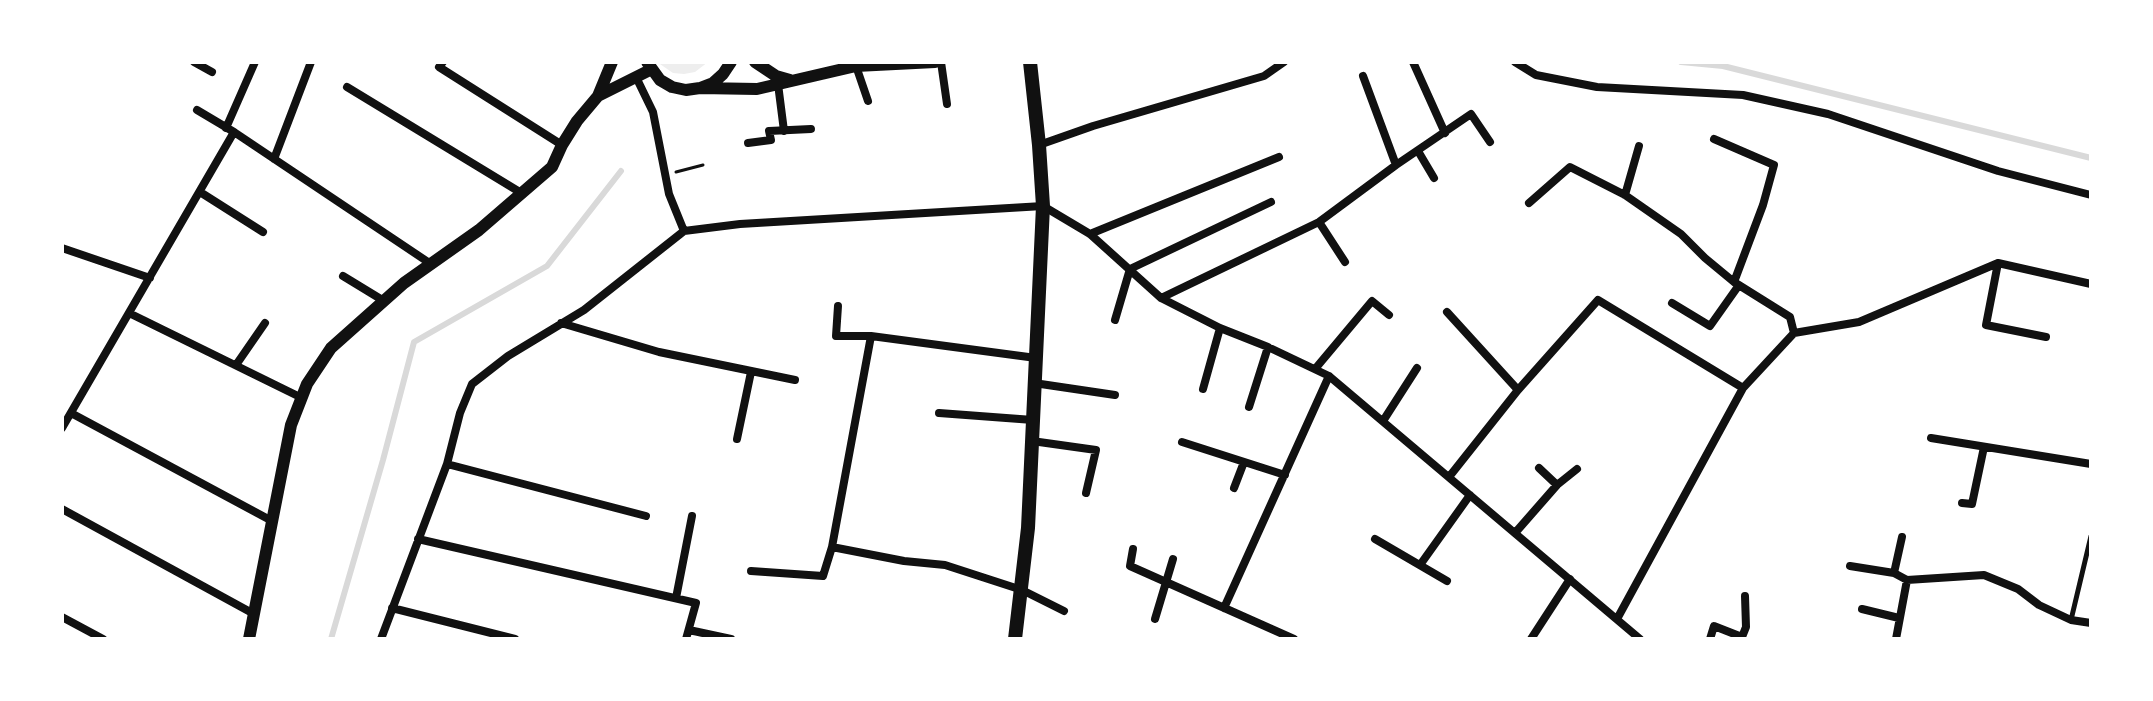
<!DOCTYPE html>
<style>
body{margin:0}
#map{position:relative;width:2153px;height:701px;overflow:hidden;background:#fff;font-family:Rubik,sans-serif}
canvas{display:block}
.frame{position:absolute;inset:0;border:64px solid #fff;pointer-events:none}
</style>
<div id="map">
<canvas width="2153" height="701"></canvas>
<div class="frame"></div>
</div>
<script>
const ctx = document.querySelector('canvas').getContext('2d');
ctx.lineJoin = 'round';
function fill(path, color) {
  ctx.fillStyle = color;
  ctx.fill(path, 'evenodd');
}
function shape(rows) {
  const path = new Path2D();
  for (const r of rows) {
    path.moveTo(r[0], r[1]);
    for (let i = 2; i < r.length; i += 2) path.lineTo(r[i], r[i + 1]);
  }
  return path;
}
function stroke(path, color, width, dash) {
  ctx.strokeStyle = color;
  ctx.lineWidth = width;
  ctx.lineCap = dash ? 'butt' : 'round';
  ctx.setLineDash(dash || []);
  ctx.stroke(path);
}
const green = shape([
 [657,62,708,62,695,72,684,74,673,73]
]);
const stream = shape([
 [1681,62,1723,66,2091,158],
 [331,639,383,460,414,342,547,266,621,171]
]);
const path = shape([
 [676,172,703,165]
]);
const service = shape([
 [2071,620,2091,536]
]);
const minor = shape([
 [194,62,212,72],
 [443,62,439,67,562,145],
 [941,62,947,104],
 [1413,62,1445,133],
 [1515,62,1536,75,1597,87,1743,95,1828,114,1998,171,2091,195],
 [856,66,868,101],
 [1363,76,1396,165],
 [636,77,653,112,669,194,684,231],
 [778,84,784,131],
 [347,87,523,194],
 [197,110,234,132,431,264],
 [226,128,255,62],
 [1714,139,1774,165,1763,205,1734,282],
 [748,143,771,140,769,131,811,129],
 [1039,145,1093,126,1264,76,1284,62],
 [1418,151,1434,178],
 [274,159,311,62],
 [200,192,263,232],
 [1625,195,1639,146],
 [1529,203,1570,167,1625,195,1681,234,1705,258,1734,282,1790,317,1794,333],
 [1319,222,1345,262],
 [1090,234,1279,157],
 [62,248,150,278],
 [1998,263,1986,325,2046,337],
 [343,276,384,301],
 [1161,298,1319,222,1396,165,1471,114,1490,142],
 [1672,303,1710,326,1739,285],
 [838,306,836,336,871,336],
 [1447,312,1518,390],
 [129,313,302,398],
 [1115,320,1130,269,1271,202],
 [561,323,659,352,795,380],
 [1036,358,871,336,832,547,904,561,945,565,1022,590,1064,611],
 [236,365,265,323],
 [1315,369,1372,301,1389,315],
 [1034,383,1115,395],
 [1203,389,1220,328],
 [1249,407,1268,347],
 [71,413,272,521],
 [939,413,1033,420],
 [1383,421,1417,368],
 [62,428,234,132],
 [1931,438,2091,464],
 [737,439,751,372],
 [1032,441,1096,450,1086,493],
 [1182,442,1285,475],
 [447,464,646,516],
 [1539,468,1557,485],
 [1449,477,1518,390,1598,300,1743,388],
 [1234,488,1244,462],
 [1962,503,1972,504,1984,447],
 [62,509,254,614],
 [1515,533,1557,485,1577,469],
 [418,539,696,603,686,639],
 [1375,539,1447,581],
 [1133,549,1130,566,1294,639],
 [1420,565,1470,495],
 [1850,566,1894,573,1907,580],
 [751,571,823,576,832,547],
 [1894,573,1902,537],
 [1907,580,1984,575,2018,589,2039,605,2071,620,2091,623],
 [676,598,692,516],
 [392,608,515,639],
 [1224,608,1329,376],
 [1862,609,1899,618],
 [62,617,103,639],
 [1155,619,1173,559],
 [1617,619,1743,388,1794,333,1859,322,1998,263,2091,284],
 [689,630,731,639],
 [381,639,447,464,460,413,472,384,508,356,584,310,684,231,740,224,1043,206,1090,234,1161,298,1220,328,1268,347,1329,376,1640,639],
 [1531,639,1570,579],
 [1710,639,1714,626,1742,637,1746,627,1745,596],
 [1896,639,1907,580]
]);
const tertiary = shape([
 [647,62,660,80,672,87,686,90,700,88,713,83,723,74,731,62],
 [755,62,776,76,790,80],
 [700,88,757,89,856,66,935,62],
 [598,96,612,62],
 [249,639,291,425,307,384,331,348,404,283,479,230,552,167,562,145,577,121,598,96,650,70]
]);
const secondary = shape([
 [1015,639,1028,528,1043,206,1039,145,1030,62]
]);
fill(green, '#eee');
stroke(stream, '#d9d9d9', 6);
stroke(path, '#111', 3);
stroke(service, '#111', 5);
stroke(minor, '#111', 8);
stroke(tertiary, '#111', 12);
stroke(secondary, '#111', 14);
</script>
